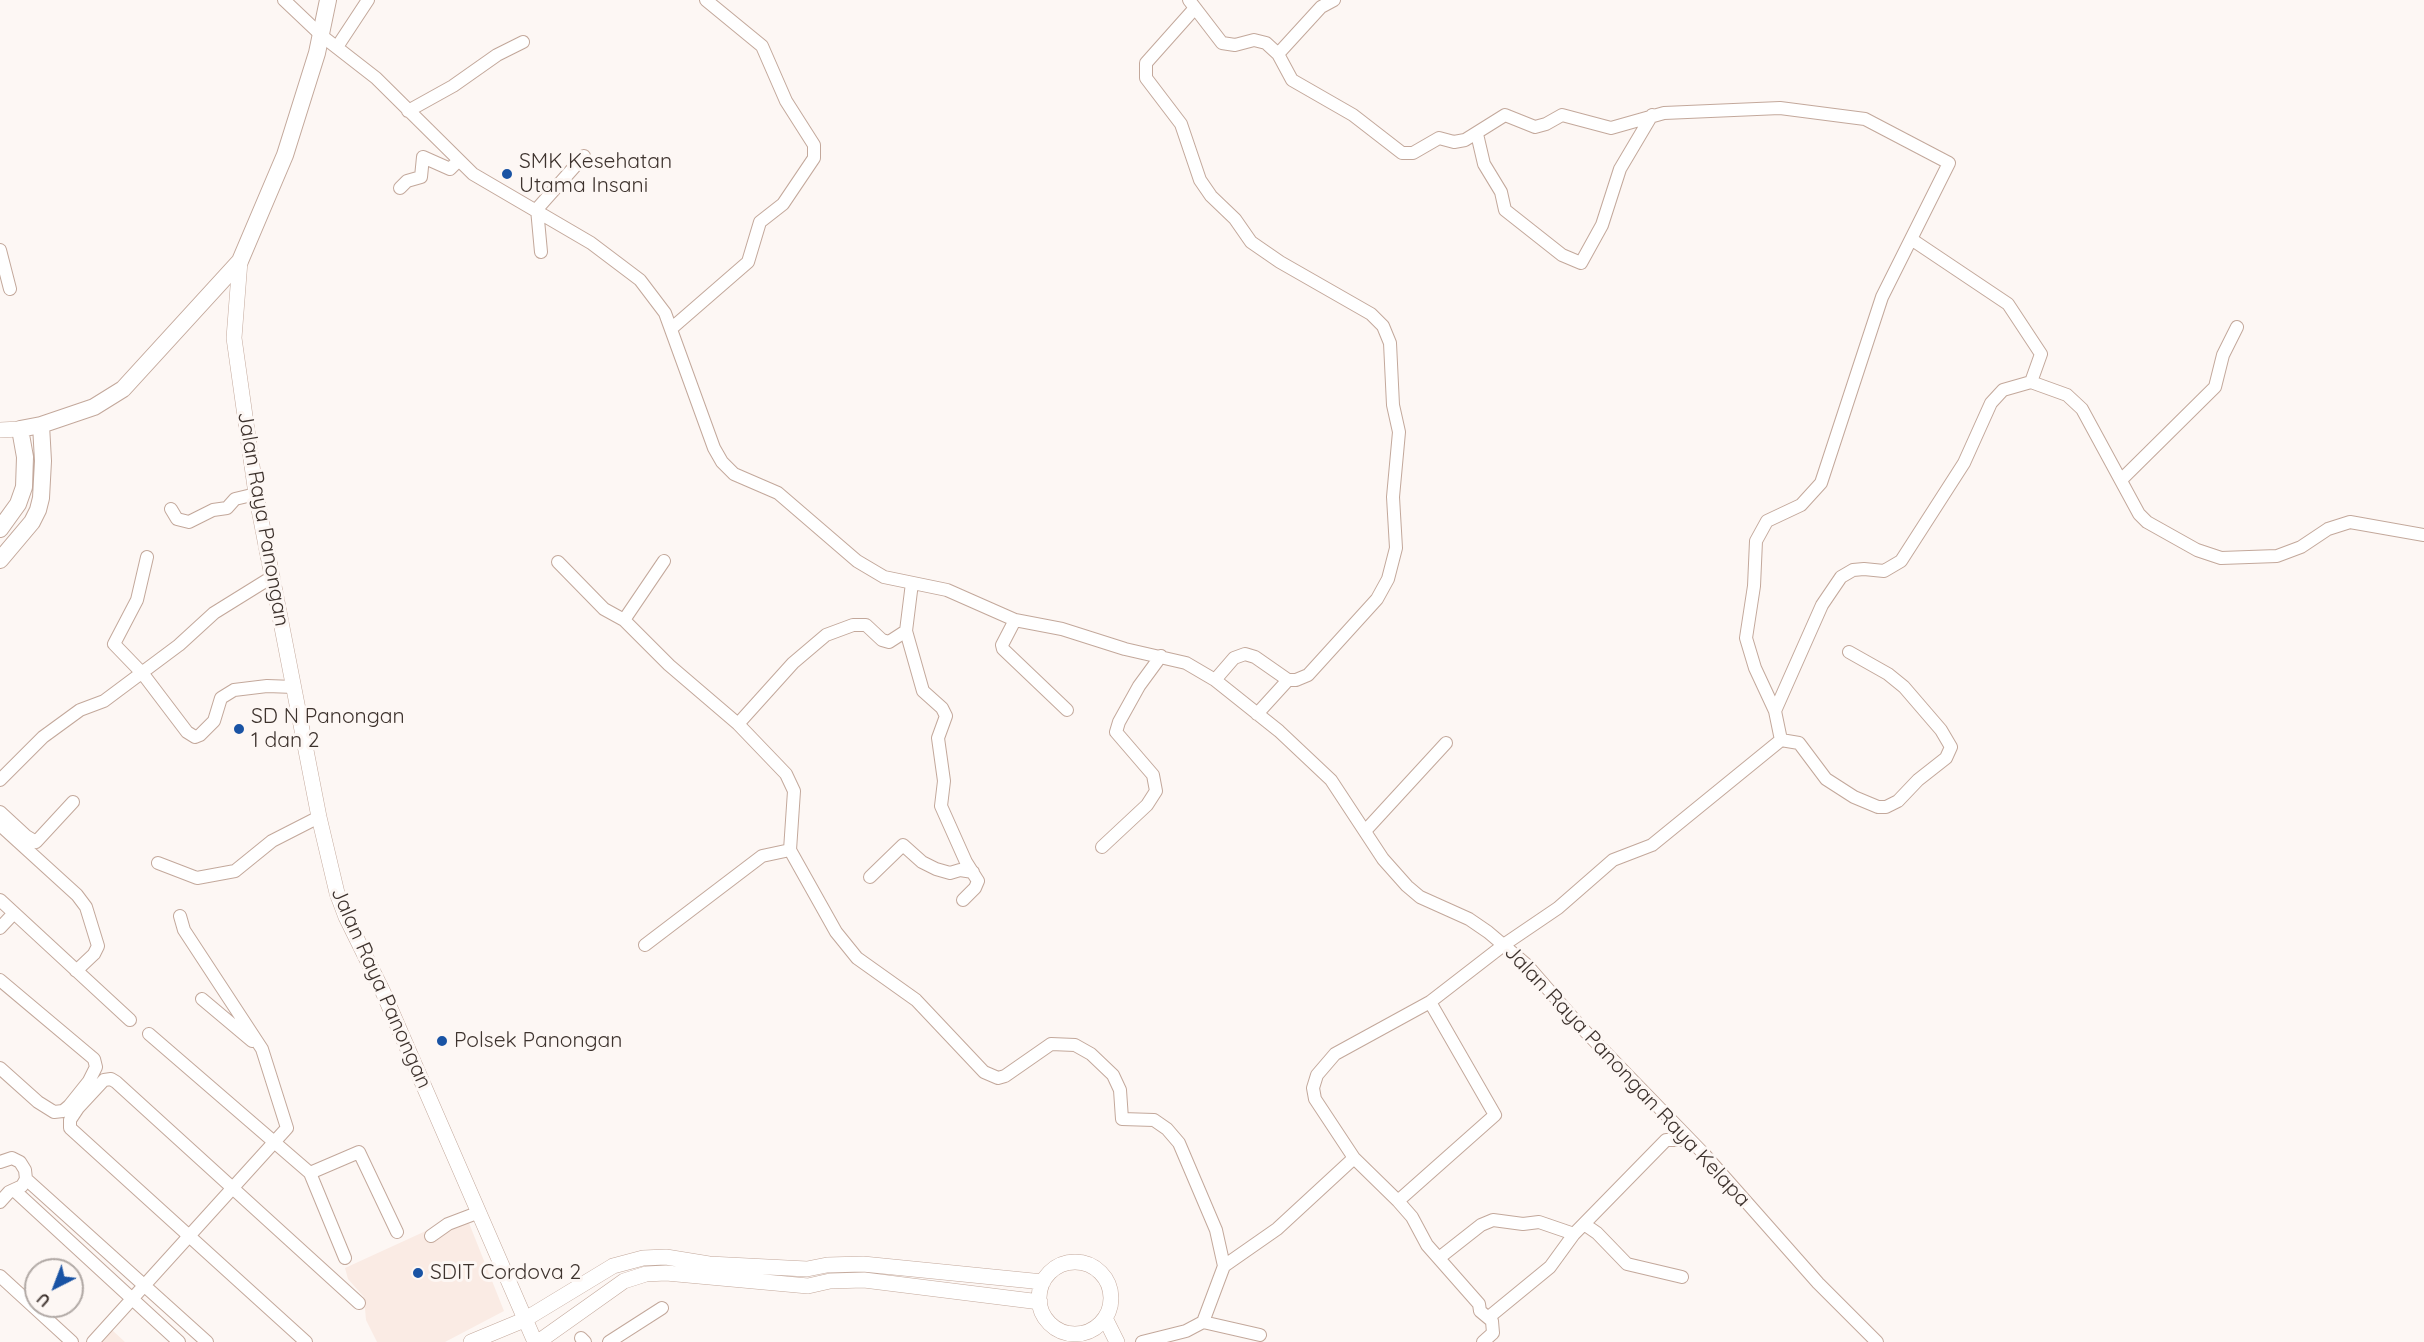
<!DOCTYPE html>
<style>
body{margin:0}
#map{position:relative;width:2424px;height:1342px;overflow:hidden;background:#fdf7f4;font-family:Quicksand,sans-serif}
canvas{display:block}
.north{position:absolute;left:24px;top:1258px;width:60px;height:60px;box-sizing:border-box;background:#fdf7f4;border:2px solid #b1a9a5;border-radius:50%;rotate:222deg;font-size:16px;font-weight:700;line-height:24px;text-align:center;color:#3e332e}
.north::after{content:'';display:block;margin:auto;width:21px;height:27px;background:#1953a4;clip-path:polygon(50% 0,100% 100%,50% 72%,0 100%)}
</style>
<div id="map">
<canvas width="2424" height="1342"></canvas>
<div class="north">U</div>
</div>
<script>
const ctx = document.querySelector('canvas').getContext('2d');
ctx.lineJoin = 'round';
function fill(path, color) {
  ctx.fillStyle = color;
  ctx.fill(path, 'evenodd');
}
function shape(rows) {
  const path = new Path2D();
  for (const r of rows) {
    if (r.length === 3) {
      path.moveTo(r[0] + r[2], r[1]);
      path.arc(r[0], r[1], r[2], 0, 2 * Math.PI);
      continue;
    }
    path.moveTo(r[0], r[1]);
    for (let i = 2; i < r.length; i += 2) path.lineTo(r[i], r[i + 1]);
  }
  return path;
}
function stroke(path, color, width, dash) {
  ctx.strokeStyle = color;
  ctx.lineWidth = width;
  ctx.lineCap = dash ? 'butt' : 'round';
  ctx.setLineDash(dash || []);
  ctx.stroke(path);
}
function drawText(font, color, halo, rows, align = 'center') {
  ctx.font = font + ' Quicksand,sans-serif';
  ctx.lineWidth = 6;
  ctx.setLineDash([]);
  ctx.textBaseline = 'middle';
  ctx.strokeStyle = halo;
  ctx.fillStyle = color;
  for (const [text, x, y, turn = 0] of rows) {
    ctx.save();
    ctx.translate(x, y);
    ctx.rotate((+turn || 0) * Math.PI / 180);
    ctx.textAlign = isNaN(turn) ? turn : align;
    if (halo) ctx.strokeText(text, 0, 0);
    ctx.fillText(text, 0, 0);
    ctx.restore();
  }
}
const built = shape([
 [465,1213,504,1311,445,1342,377,1342,366,1320,364,1297,348,1279,345,1268],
 [111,1329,125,1342,99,1342]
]);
const minor = shape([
 [284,0,322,36,376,78,473,174,591,243,640,280,665,313,714,448,722,462,734,474,778,493,857,561,884,577,947,590,1015,620,1062,629,1125,649,1186,663,1215,680,1279,731,1331,780,1383,859,1407,886,1420,897,1469,919,1488,932,1527,965,1580,1026,1704,1154,1818,1283,1877,1342],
 [1189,0,1222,43,1235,45,1254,40,1266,43,1278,54,1292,80,1353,115,1402,153,1413,153,1439,138,1454,142,1465,140,1505,115,1535,127,1546,124,1562,115,1611,128,1664,113,1780,108,1865,119,1949,163,1882,297,1821,483,1801,505,1767,521,1756,541,1754,586,1746,638,1755,668,1775,711,1781,740],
 [1195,8,1146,63,1146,78,1181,124,1200,180,1211,196,1235,219,1251,242,1280,262,1371,314,1383,326,1390,343,1393,405,1399,432,1393,497,1396,548,1388,579,1377,599,1308,675,1296,680,1288,680,1255,657,1245,654,1234,658,1215,680],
 [337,47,368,0],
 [1278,54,1321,7,1334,0],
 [408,111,453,86,497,55,523,42],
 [1477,134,1484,164,1501,192,1505,210,1562,255,1581,263,1602,225,1620,169,1652,115],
 [400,188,407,181,421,177,423,157,450,169,458,161],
 [1911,239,2008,304,2041,354,2031,382],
 [0,250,10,289],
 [541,252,537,209,584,156],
 [672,328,748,262,760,222,783,204,814,158,814,145,786,101,762,46,706,0],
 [2122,479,2215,387,2223,355,2237,327],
 [171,509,177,519,189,522,213,510,227,508,235,499,256,494],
 [147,557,137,600,114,644,143,674,187,732,195,737,200,735,214,721,221,698,234,690,267,686,294,687],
 [558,562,604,609,624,620,664,561],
 [912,583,906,631,923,691,942,708,946,716,938,738,944,781,941,806,966,862,978,881,975,888,963,900],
 [624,620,669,665,738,724,786,774,794,791,790,850,836,932,857,958,916,1000,984,1072,998,1078,1005,1076,1051,1044,1075,1045,1091,1054,1113,1075,1120,1090,1122,1119,1154,1120,1167,1129,1179,1143,1216,1230,1224,1266,1203,1322,1186,1331,1142,1342],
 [1015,620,1002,645,1003,649,1067,710],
 [1775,711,1822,605,1841,577,1853,570,1864,569,1884,571,1901,561,1964,463,1991,403,2003,390,2031,382,2067,395,2082,409,2139,514,2147,522,2197,550,2221,558,2277,556,2301,547,2328,529,2350,522,2424,535],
 [1257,714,1288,680],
 [738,724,793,663,826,635,853,625,866,625,882,640,889,642,906,631],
 [0,780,43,737,80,710,104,701,179,645,214,613,272,577],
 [0,812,26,836,36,842,73,802],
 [0,825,77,895,86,907,98,946,94,954,76,971],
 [1366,830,1446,743],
 [1102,847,1147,805,1156,791,1153,775,1116,732,1119,722,1139,686,1161,656],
 [158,863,197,878,235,871,272,841,319,817],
 [870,877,903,845,922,862,936,869,950,873,960,870,973,872],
 [0,900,130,1020],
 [0,928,14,913],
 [645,945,762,856,790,850],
 [0,980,94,1059,96,1067,89,1081,69,1106,63,1111,54,1112,38,1102,0,1068],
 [202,999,252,1041],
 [149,1034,310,1173,345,1258],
 [0,1162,12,1158,20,1162,25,1170,26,1179,22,1186,9,1192,0,1202],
 [310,1173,359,1152,397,1232],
 [26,1179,207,1342],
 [15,1191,179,1342],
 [1398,1201,1495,1115,1430,1002],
 [1584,1224,1597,1233,1627,1264,1682,1277],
 [431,1236,448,1224,477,1213],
 [1439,1258,1481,1225,1493,1220,1523,1224,1539,1222,1574,1234],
 [1224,1266,1277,1229,1354,1158],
 [0,1276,72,1342],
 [1489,1317,1550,1267,1574,1234,1666,1140,1689,1140],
 [1203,1322,1260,1335],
 [581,1338,585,1342],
 [93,1342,287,1128,262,1049,184,930,180,916],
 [306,1342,70,1128,70,1120,78,1108,104,1080,111,1079,116,1082,359,1303],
 [609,1342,662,1308],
 [1483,1342,1493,1333,1492,1321,1480,1311,1479,1304,1427,1245,1412,1217,1398,1201,1354,1158,1315,1099,1313,1088,1317,1075,1335,1054,1430,1002,1505,944,1558,908,1613,860,1652,845,1781,740,1799,743,1826,779,1854,797,1878,807,1886,807,1898,801,1918,780,1946,758,1951,747,1941,730,1904,687,1888,674,1849,652]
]);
const tertiary = shape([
 [240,261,234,338,256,494,319,817,337,893,346,917,383,992,535,1342],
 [0,430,20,429],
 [1075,1298,36],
 [1105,1318,1117,1342],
 [471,1342,524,1320,613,1266,643,1258,666,1257,709,1264,807,1269,827,1265,863,1264,1043,1282],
 [538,1342,624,1281,646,1274,666,1273,808,1286,830,1281,864,1280,1040,1302]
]);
const secondary = shape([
 [0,529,18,504,24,487,25,457,20,429,41,425,94,407,123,389,240,261,285,155,317,53,328,0],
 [0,560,32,522,38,510,41,498,43,461,41,425]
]);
const markers = [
 [507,174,6,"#1953a4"],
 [239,729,6,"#1953a4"],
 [442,1041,6,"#1953a4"],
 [418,1273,6,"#1953a4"]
];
const poiNames = [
 ["SMK Kesehatan",519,162],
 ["Utama Insani",519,186],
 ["SD N Panongan",251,717],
 ["1 dan 2",251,741],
 ["Polsek Panongan",454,1041],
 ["SDIT Cordova 2",430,1273]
];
const streetNames = [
 ["Jalan Raya Panongan",263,519,80],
 ["Jalan Raya Panongan",381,988,66],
 ["Jalan Raya Panongan Raya Kelapa",1627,1076,47]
];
fill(built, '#faebe4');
stroke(minor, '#c3a89b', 14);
stroke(tertiary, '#c3a89b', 16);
stroke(secondary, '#c3a89b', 18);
stroke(minor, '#fff', 12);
stroke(tertiary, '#fff', 15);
stroke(secondary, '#fff', 16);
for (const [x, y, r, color] of markers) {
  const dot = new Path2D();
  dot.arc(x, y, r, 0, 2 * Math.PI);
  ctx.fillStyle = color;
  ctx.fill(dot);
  stroke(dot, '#fdf7f4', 2);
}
drawText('21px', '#3e332e', '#fdf7f4', poiNames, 'left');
drawText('21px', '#3e332e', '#fdf7f4', streetNames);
</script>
